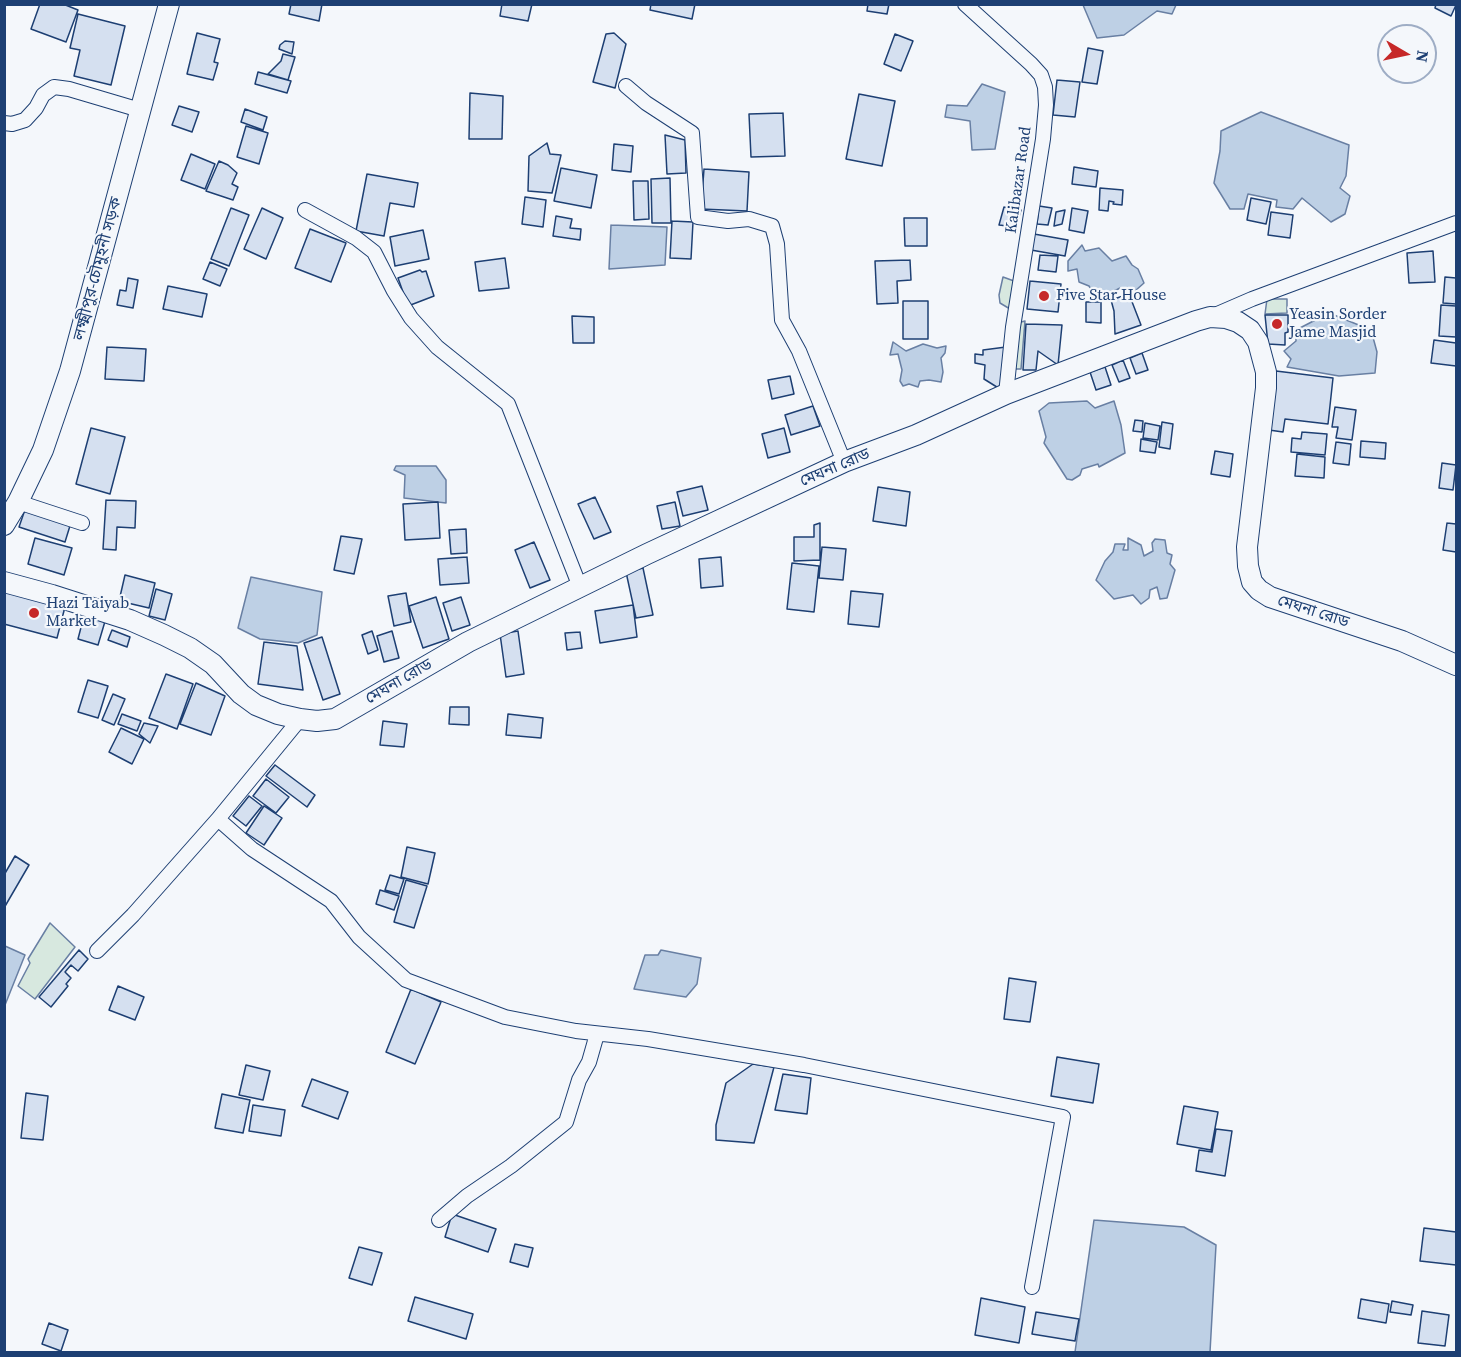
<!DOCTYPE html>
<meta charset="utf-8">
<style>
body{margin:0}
#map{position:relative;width:1461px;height:1357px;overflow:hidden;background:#f4f7fb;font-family:"Source Serif 4",serif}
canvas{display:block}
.frame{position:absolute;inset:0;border:6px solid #1d3f73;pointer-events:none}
.north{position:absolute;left:1377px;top:24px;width:60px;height:60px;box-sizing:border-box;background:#f4f7fb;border:2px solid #9eadc5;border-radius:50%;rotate:99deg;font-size:16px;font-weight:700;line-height:24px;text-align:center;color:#1d3f73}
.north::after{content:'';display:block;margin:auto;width:21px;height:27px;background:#c62828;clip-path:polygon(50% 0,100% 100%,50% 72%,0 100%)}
</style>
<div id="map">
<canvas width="1461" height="1357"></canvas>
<div class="frame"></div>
<div class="north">N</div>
</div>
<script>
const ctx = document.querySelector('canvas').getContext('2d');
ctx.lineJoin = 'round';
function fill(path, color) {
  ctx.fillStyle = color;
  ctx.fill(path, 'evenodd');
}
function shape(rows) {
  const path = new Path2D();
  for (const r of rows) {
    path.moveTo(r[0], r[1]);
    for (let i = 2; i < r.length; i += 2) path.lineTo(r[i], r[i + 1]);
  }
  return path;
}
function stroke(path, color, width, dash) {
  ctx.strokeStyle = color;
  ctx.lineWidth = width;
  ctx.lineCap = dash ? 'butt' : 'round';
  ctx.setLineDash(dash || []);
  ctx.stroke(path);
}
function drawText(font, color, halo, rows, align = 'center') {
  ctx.font = font + ' "Source Serif 4","Noto Sans Bengali",serif';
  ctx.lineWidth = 4.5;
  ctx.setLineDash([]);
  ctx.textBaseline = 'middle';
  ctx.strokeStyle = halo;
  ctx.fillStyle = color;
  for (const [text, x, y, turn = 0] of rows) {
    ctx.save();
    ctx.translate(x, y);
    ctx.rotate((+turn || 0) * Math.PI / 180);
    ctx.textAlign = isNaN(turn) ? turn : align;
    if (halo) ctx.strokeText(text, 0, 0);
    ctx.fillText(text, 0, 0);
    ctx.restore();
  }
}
const green = shape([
 [1003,277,1014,281,1010,309,1000,303,999,295,1003,277],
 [1267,299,1287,299,1287,313,1265,314,1267,299],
 [1025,321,1021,369,1012,369,1017,323,1025,321],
 [50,923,75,947,35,999,18,986,30,963,28,959,50,923]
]);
const water = shape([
 [1083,5,1176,5,1172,14,1157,11,1124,35,1097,38,1083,5],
 [982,84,1005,92,995,149,972,150,970,121,945,117,947,105,967,106,982,84],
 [1261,112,1349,145,1346,176,1340,188,1350,196,1345,214,1331,222,1302,198,1293,209,1276,207,1277,200,1248,194,1244,209,1230,209,1214,183,1220,151,1221,131,1261,112],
 [611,225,667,227,665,265,609,269,611,225],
 [1082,245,1085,251,1099,248,1112,261,1126,256,1132,265,1138,269,1144,283,1135,291,1129,288,1120,288,1105,296,1097,298,1092,296,1092,291,1089,286,1079,282,1077,269,1068,271,1068,261,1082,245],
 [1329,313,1371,330,1377,352,1375,373,1339,376,1287,367,1291,359,1284,351,1296,341,1296,330,1329,313],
 [893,342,906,351,923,344,937,348,946,346,945,353,941,358,943,372,941,382,929,380,920,381,918,387,909,384,903,386,900,381,902,370,898,354,890,355,893,342],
 [1087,401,1095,408,1114,401,1121,425,1125,453,1099,467,1098,464,1082,469,1080,475,1072,480,1067,479,1044,443,1046,437,1039,411,1049,403,1087,401],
 [396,466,436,466,446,480,446,503,404,498,405,475,394,470,396,466],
 [1128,538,1141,545,1144,556,1153,551,1152,543,1155,539,1165,540,1167,553,1172,555,1170,564,1175,570,1167,598,1160,599,1157,587,1150,590,1149,598,1141,604,1133,595,1114,599,1096,580,1105,561,1113,552,1115,544,1125,544,1123,550,1128,550,1128,538],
 [251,577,322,592,317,635,298,643,260,639,238,628,251,577],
 [5,946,25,955,5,1005,5,946],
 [661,950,701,958,697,984,686,997,634,989,645,955,658,955,661,950],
 [1094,1220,1184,1227,1216,1245,1210,1352,1075,1352,1094,1220]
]);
const building = shape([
 [40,4,63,4,78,10,66,42,31,29,40,4],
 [291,4,322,4,319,21,289,14,291,4],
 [502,4,532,4,528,21,500,16,502,4],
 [651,4,695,4,692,19,650,10,651,4],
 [868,4,889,4,887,14,867,11,868,4],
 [1436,4,1456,4,1456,5,1451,16,1435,8,1436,4],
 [78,14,125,26,111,85,74,76,80,50,70,48,78,14],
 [197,33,220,39,214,62,218,63,213,80,187,74,197,33],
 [614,33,626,44,615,88,593,82,606,34,614,33],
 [895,34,913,41,901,71,884,64,895,34],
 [285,41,294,42,292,54,279,49,280,45,285,41],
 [1088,48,1103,51,1097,84,1082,82,1088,48],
 [283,54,295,57,288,80,268,74,281,61,283,54],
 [258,72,291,81,287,93,255,84,258,72],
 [1057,80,1080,82,1075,117,1053,115,1057,80],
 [470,93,503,96,502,139,469,139,470,93],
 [859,94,895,101,882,166,846,159,859,94],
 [179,106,199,112,192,132,172,125,179,106],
 [245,109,267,117,263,130,241,122,245,109],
 [783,113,785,156,751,157,749,114,783,113],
 [246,126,268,133,259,164,237,157,246,126],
 [665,135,685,140,686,173,667,174,665,135],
 [547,143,550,154,561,155,552,193,528,191,529,156,547,143],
 [614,144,633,146,631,172,612,170,614,144],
 [191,154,215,164,205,189,181,180,191,154],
 [219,161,228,165,237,173,232,184,238,187,233,200,206,191,219,161],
 [1074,167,1098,171,1096,187,1072,184,1074,167],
 [561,168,597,175,591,208,554,201,561,168],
 [704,169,749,172,747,211,701,209,704,169],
 [367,174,418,183,414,207,390,203,384,236,356,231,367,174],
 [670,178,671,223,652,223,651,179,670,178],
 [633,181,648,181,649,219,634,220,633,181],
 [1100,188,1123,190,1122,205,1113,204,1114,202,1109,201,1108,211,1099,210,1100,188],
 [525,197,546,200,543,227,522,224,525,197],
 [1251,198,1271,202,1266,224,1247,220,1251,198],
 [1039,206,1052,208,1048,225,1037,224,1039,206],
 [1004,207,1021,210,1016,227,999,225,1004,207],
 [231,208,249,215,229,266,211,259,231,208],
 [262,208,283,218,266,259,244,249,262,208],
 [1072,208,1088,211,1084,233,1069,230,1072,208],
 [1065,210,1062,224,1054,226,1056,212,1065,210],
 [1271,212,1293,215,1290,238,1268,235,1271,212],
 [556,216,572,219,570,228,581,229,580,240,553,236,556,216],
 [904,218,927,218,927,246,905,246,904,218],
 [672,221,693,222,691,259,670,258,672,221],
 [310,229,346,243,331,282,295,268,310,229],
 [423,230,429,259,395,266,390,237,423,230],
 [1034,234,1068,240,1065,256,1031,250,1034,234],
 [1433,251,1435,282,1409,283,1407,253,1433,251],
 [1040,255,1058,256,1056,272,1038,270,1040,255],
 [505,258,509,288,479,291,475,262,505,258],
 [910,260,911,280,897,281,898,303,877,304,875,261,910,260],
 [210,262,227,269,220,286,203,279,210,262],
 [420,270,422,272,426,271,434,296,408,306,398,278,420,270],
 [1445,277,1456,278,1456,304,1443,303,1445,277],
 [128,278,138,280,133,308,117,305,120,290,126,291,128,278],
 [1030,281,1061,284,1058,312,1027,309,1030,281],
 [168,286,207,294,202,317,163,309,168,286],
 [1129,294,1141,325,1115,334,1114,311,1111,300,1129,294],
 [903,301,928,301,928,339,903,339,903,301],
 [1086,302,1101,302,1101,323,1086,322,1086,302],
 [1441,305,1456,306,1456,337,1439,336,1441,305],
 [1265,315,1288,315,1288,332,1285,333,1285,345,1268,344,1265,315],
 [572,316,594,317,594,343,573,343,572,316],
 [1026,324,1062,325,1058,365,1038,351,1036,370,1023,370,1026,324],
 [1434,340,1456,343,1456,366,1431,363,1434,340],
 [107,347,146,349,144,381,105,379,107,347],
 [1006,347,1000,389,984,379,985,365,975,363,975,354,983,355,983,350,1006,347],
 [1142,353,1148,370,1136,374,1130,358,1142,353],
 [1123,360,1130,378,1119,382,1112,365,1123,360],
 [1105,367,1111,385,1096,390,1090,372,1105,367],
 [1276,371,1333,378,1328,424,1285,419,1283,432,1269,430,1276,371],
 [790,376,794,394,772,399,768,380,790,376],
 [813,406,820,426,791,435,785,415,813,406],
 [1335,407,1356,410,1352,440,1336,438,1338,427,1332,427,1335,407],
 [1135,420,1143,421,1142,432,1133,431,1135,420],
 [1162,422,1173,424,1170,449,1159,447,1162,422],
 [1145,423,1160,426,1158,440,1143,438,1145,423],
 [91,428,125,437,110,494,76,484,91,428],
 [784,428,790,452,768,458,762,434,784,428],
 [1302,432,1327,434,1325,455,1291,452,1292,438,1301,439,1302,432],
 [1141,439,1157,442,1155,453,1140,451,1141,439],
 [1361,441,1386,443,1385,459,1360,457,1361,441],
 [1336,442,1351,444,1349,465,1333,463,1336,442],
 [1215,451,1233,454,1230,477,1211,474,1215,451],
 [1297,454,1325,457,1324,478,1295,476,1297,454],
 [1442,463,1456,465,1453,490,1439,488,1442,463],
 [702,486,708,510,683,516,677,492,702,486],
 [878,487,910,492,906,526,873,521,878,487],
 [595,497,611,532,594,539,578,504,595,497],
 [106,500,136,501,135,528,117,527,116,550,103,549,106,500],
 [28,501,73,516,65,542,19,527,28,501],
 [438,502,440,538,405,540,403,504,438,502],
 [675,502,680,526,662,529,657,506,675,502],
 [820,523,820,560,794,561,794,537,814,537,814,525,820,523],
 [1447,523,1456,524,1456,552,1443,550,1447,523],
 [466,529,467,553,451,554,449,530,466,529],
 [341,536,362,539,354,574,334,570,341,536],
 [35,538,72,548,64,575,28,564,35,538],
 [534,542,550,580,530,588,515,550,534,542],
 [822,547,846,549,843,580,819,578,822,547],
 [467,557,469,583,440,585,438,559,467,557],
 [721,557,723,586,701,588,699,559,721,557],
 [792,563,819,566,814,612,787,609,792,563],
 [643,568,653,615,636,618,626,572,643,568],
 [125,575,155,583,149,608,119,601,125,575],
 [4,586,66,603,57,638,4,624,4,586],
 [156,589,172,594,165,620,149,616,156,589],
 [851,591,883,594,879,627,848,624,851,591],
 [406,593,411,622,394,626,388,596,406,593],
 [436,597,449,639,423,648,409,606,436,597],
 [461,597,470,625,452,631,443,603,461,597],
 [633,605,637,637,600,643,595,611,633,605],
 [85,612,106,618,98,645,78,639,85,612],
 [112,630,130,637,127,647,108,640,112,630],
 [372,631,378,650,368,654,362,635,372,631],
 [392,631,399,658,384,662,377,636,392,631],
 [518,631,524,674,506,677,500,634,518,631],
 [580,632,582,648,567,650,565,633,580,632],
 [322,637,340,694,323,700,304,643,322,637],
 [264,642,297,646,303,690,258,684,264,642],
 [166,674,193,684,177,729,149,718,166,674],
 [88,680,108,686,98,718,78,712,88,680],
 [196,683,225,696,211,735,180,724,196,683],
 [113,694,125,699,114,725,102,720,113,694],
 [450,707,469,707,469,725,449,724,450,707],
 [122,714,141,721,137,731,118,724,122,714],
 [508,714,543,718,541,738,506,735,508,714],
 [383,721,407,724,404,747,380,745,383,721],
 [144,723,158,726,150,743,139,734,144,723],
 [121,728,144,739,132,764,109,752,121,728],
 [275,765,315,795,307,807,266,776,275,765],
 [266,779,289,797,276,813,253,796,266,779],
 [249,796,262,806,246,826,233,816,249,796],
 [264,806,282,818,264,845,246,833,264,806],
 [407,847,435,853,428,884,401,877,407,847],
 [15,856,29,865,4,908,4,875,15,856],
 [390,875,404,879,399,894,385,890,390,875],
 [406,880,427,886,414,928,394,922,406,880],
 [380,890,399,896,394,910,376,904,380,890],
 [79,950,88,959,78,971,71,965,65,972,71,978,66,984,68,986,51,1007,39,997,79,950],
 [1009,978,1036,982,1030,1022,1004,1019,1009,978],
 [118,986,144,997,135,1020,109,1010,118,986],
 [411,989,441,1002,415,1064,386,1052,411,989],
 [1057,1057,1099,1064,1093,1103,1051,1096,1057,1057],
 [753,1064,774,1067,754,1143,716,1140,716,1125,726,1083,753,1064],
 [246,1065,270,1071,263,1100,239,1095,246,1065],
 [783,1074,811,1078,807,1114,775,1110,783,1074],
 [312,1079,348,1092,338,1119,302,1106,312,1079],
 [26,1093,48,1096,43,1140,21,1138,26,1093],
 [222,1094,250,1100,243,1133,215,1128,222,1094],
 [253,1105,285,1110,281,1136,249,1131,253,1105],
 [1184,1106,1218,1112,1211,1150,1177,1144,1184,1106],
 [1216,1129,1232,1131,1225,1176,1196,1171,1199,1150,1212,1152,1216,1129],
 [452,1214,496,1229,488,1252,445,1237,452,1214],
 [1424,1228,1456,1232,1456,1265,1420,1261,1424,1228],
 [515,1244,533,1248,528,1267,510,1262,515,1244],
 [359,1247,382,1253,372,1285,349,1278,359,1247],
 [415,1297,473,1314,466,1339,408,1321,415,1297],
 [981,1298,1025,1307,1019,1343,975,1335,981,1298],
 [1361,1299,1389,1304,1386,1323,1358,1318,1361,1299],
 [1392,1301,1413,1305,1411,1315,1390,1312,1392,1301],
 [1422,1311,1449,1315,1445,1346,1418,1343,1422,1311],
 [1036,1312,1079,1319,1075,1341,1032,1334,1036,1312],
 [49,1323,68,1330,61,1351,42,1344,49,1323]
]);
const minor = shape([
 [965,4,1031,64,1041,75,1045,87,1046,105,1043,139,1013,327,1006,394],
 [626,86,646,103,692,133,698,217,728,221,749,219,772,226,777,244,782,320,799,351,844,462],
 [4,123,12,124,25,120,36,108,43,95,54,87,69,89,140,110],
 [305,210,356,238,374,252,394,291,411,318,437,347,508,404,580,587],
 [1215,315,1252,299,1456,223],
 [18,502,82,523],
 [218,819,252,849,331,901,359,937,406,980,505,1017,576,1031,648,1039,804,1065,1063,1117,1032,1287],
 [97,951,133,915,218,819,300,719],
 [439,1220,467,1196,511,1166,566,1122,579,1080,589,1062,597,1034]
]);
const primary = shape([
 [4,525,18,502,43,450,70,371,169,4],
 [4,582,52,595,130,620,164,635,190,648,213,664,241,694,256,705,278,714,300,719,317,721,335,719,468,642,647,554,844,462,916,435,1006,394,1196,321,1210,317,1226,318,1238,322,1250,330,1258,342,1266,372,1266,388,1247,547,1248,566,1252,582,1259,590,1270,597,1402,641,1456,665]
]);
const markers = [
 [1044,296,6,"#c62828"],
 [1277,324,6,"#c62828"],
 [34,613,6,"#c62828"]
];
const streetNames = [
 ["Kalibazar Road",1019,180,-82],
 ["লক্ষ্মীপুর-চৌমুহনী সড়ক",98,269,-75],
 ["মেঘনা রোড",835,468,-23],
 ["মেঘনা রোড",1313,612,18],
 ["মেঘনা রোড",399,682,-30]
];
const poiNames = [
 ["Five Star House",1056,296],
 ["Yeasin Sorder",1289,315],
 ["Jame Masjid",1289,333],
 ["Hazi Taiyab",46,604],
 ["Market",46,622]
];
fill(green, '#d7e8df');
stroke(green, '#687fa3', 1.5);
fill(water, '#bed0e5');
stroke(water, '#687fa3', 1.5);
fill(building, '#d5e0f0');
stroke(building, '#1d3f73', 1.5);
stroke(minor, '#1d3f73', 16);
stroke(primary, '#1d3f73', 22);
stroke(minor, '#f4f7fb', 14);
stroke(primary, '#f4f7fb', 20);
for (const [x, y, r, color] of markers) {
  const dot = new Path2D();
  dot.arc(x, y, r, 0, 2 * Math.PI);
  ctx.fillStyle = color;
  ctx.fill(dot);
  stroke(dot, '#f4f7fb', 2);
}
drawText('16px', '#1d3f73', '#f4f7fb', streetNames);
drawText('16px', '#1d3f73', '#f4f7fb', poiNames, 'left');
</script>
